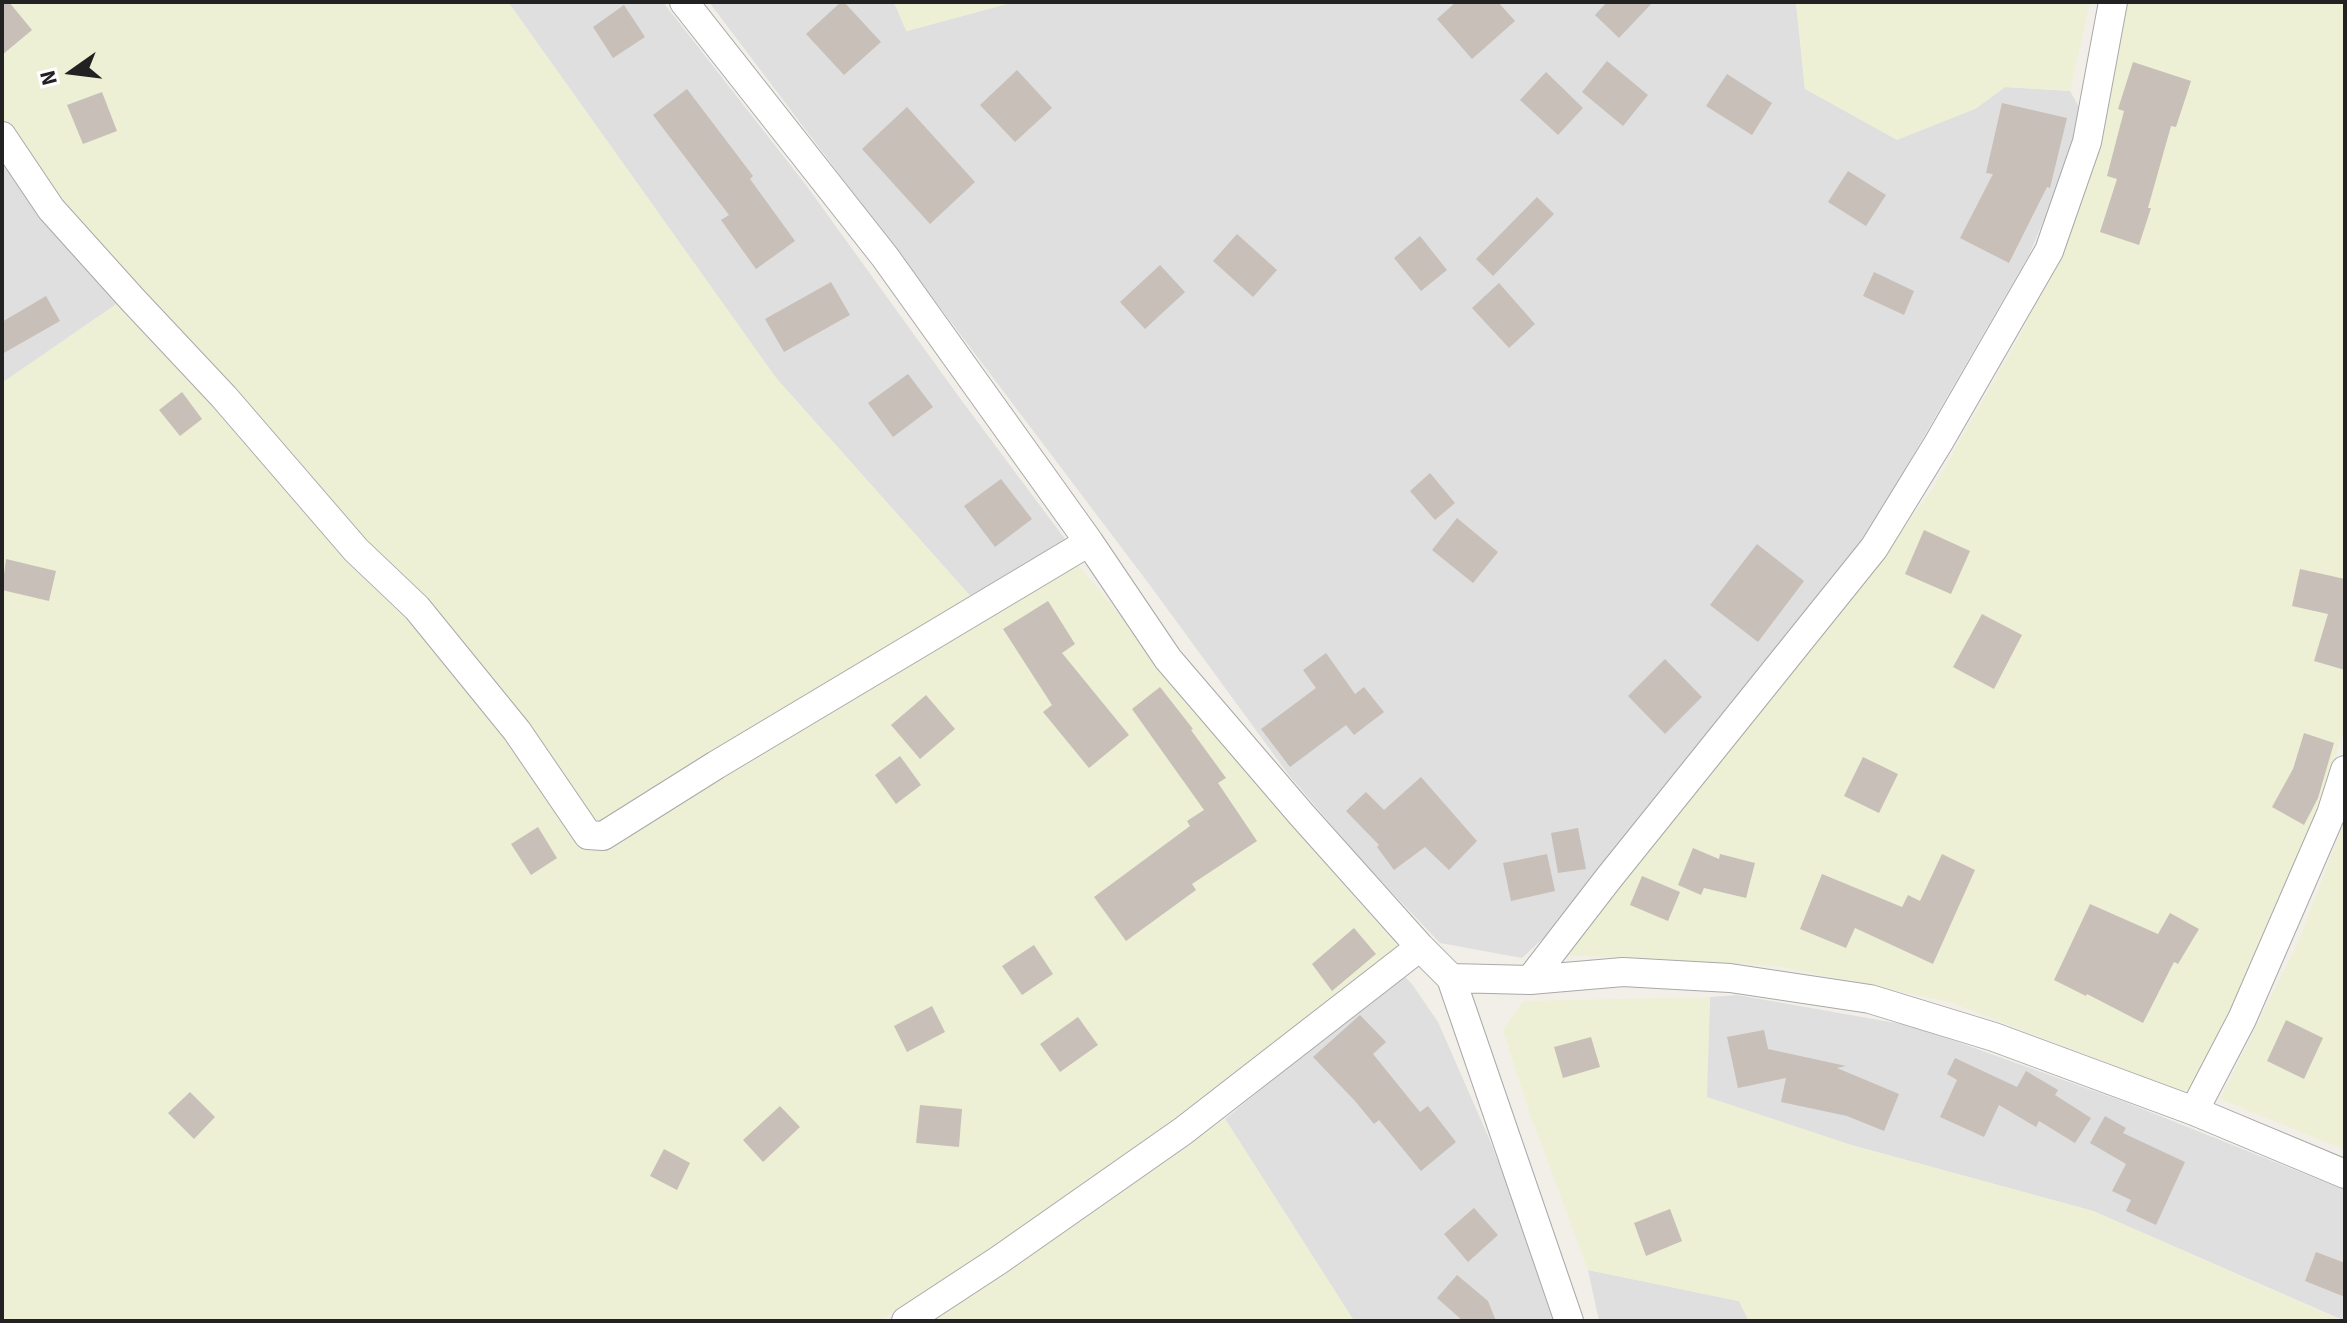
<!DOCTYPE html>
<style>
body{margin:0}
#map{position:relative;width:2347px;height:1323px;overflow:hidden;background:#f2efe9;font-family:"Source Sans 3",sans-serif}
canvas{display:block}
.frame{position:absolute;inset:0;border:4px solid #222;pointer-events:none}
.north{position:absolute;left:32px;top:32px;width:80px;height:80px;-webkit-text-stroke:6px #fff;paint-order:stroke;rotate:256deg;font-size:22px;font-weight:700;line-height:32px;text-align:center;color:#222}
.north::after{content:'';display:block;margin:auto;width:28px;height:36px;background:#222;clip-path:polygon(50% 0,100% 100%,50% 72%,0 100%)}
</style>
<div id="map">
<canvas width="2347" height="1323"></canvas>
<div class="frame"></div>
<div class="north">N</div>
</div>
<script>
const ctx = document.querySelector('canvas').getContext('2d');
ctx.lineJoin = 'round';
function fill(path, color) {
  ctx.fillStyle = color;
  ctx.fill(path, 'evenodd');
}
function shape(rows) {
  const path = new Path2D();
  for (const r of rows) {
    path.moveTo(r[0], r[1]);
    for (let i = 2; i < r.length; i += 2) path.lineTo(r[i], r[i + 1]);
  }
  return path;
}
function stroke(path, color, width, dash) {
  ctx.strokeStyle = color;
  ctx.lineWidth = width;
  ctx.lineCap = dash ? 'butt' : 'round';
  ctx.setLineDash(dash || []);
  ctx.stroke(path);
}
const residential = shape([
 [508,2,663,2,806,185,962,401,1068,543,972,598,776,378],
 [709,2,808,2,813,4,819,2,894,2,907,31,1014,2,1796,2,1805,89,1975,109,2005,87,2070,91,2080,109,2066,168,2029,255,1867,535,1567,916,1522,958,1440,943,1361,860,1288,774,1152,588],
 [2,154,121,301,2,383],
 [1402,974,1412,984,1438,1022,1488,1136,1561,1321,1354,1321,1225,1119],
 [1737,995,1913,1026,2125,1102,2345,1190,2345,1321,2093,1211,1851,1145,1706,1097,1710,997],
 [1588,1270,1739,1301,1749,1321,1599,1321]
]);
const farmland = shape([
 [2,2,508,2,776,378,972,598,599,824,497,686,421,595,298,471,60,200,2,120],
 [894,2,1014,2,906,31],
 [1796,2,2090,2,2070,91,2005,87,1975,109,1897,140,1805,89],
 [2127,2,2345,2,2345,729,2282,905,2191,1089,2179,1090,1949,1002,1777,966,1565,955,1810,651,1931,491,2024,328,2095,160],
 [121,301,432,642,532,765,584,850,668,807,1076,562,1317,854,1403,952,1020,1230,880,1321,2,1321,2,383],
 [2345,819,2345,1150,2220,1099,2299,940],
 [1710,997,1707,1097,1851,1145,2093,1211,2343,1321,1749,1321,1739,1301,1588,1270,1531,1117,1503,1030,1523,1001],
 [1225,1119,1354,1321,933,1321]
]);
const building = shape([
 [2,2,9,2,32,30,2,55],
 [841,2,844,2,881,42,844,75,806,34],
 [1456,2,1498,2,1515,21,1472,59,1437,19],
 [1607,2,1653,2,1619,38,1595,15],
 [624,5,645,37,613,58,593,27],
 [1607,61,1648,95,1623,126,1582,92],
 [2133,62,2191,81,2176,127,2171,126,2148,208,2151,208,2139,245,2100,232,2117,179,2107,176,2124,111,2118,109],
 [1017,70,1052,108,1015,142,980,105],
 [1546,72,1583,108,1558,135,1520,100],
 [1727,74,1772,103,1752,135,1706,106],
 [687,89,753,176,750,179,795,241,756,269,721,220,729,215,653,115],
 [102,92,117,131,83,144,67,105],
 [2002,103,2067,118,2050,188,2047,187,2009,263,1960,238,1993,174,1986,173],
 [907,107,975,182,930,224,862,149],
 [1848,171,1886,195,1866,226,1828,202],
 [1537,197,1554,214,1493,276,1476,259],
 [1237,234,1277,270,1253,297,1213,261],
 [1420,236,1447,270,1421,291,1394,258],
 [1160,265,1185,292,1145,329,1120,302],
 [1874,272,1914,291,1904,315,1863,296],
 [831,282,850,315,784,352,765,319],
 [1499,283,1535,324,1509,348,1472,308],
 [46,296,60,321,2,354,2,322],
 [908,374,933,407,893,437,868,403],
 [182,392,202,419,180,436,159,410],
 [1430,473,1455,503,1435,520,1410,491],
 [1001,479,1032,519,995,547,964,506],
 [1457,518,1498,552,1473,583,1432,550],
 [1924,530,1970,551,1951,594,1905,574],
 [1757,544,1804,581,1758,642,1710,605],
 [6,559,56,571,49,601,2,590],
 [2300,569,2345,579,2345,670,2314,661,2328,614,2292,606],
 [1048,601,1075,644,1062,653,1129,735,1089,768,1043,712,1052,705,1003,629],
 [1982,614,2022,635,1994,689,1953,667],
 [1326,653,1355,694,1364,687,1384,712,1354,735,1346,725,1290,767,1261,729,1316,688,1303,670],
 [1665,659,1702,697,1665,734,1628,696],
 [1160,687,1193,729,1191,730,1226,778,1218,783,1257,841,1192,884,1196,890,1126,941,1094,897,1190,826,1187,821,1204,810,1132,709],
 [926,695,955,729,920,759,891,725],
 [2304,733,2334,743,2318,798,2304,825,2272,807,2293,769],
 [900,756,921,785,896,804,875,775],
 [1863,757,1898,774,1879,813,1844,796],
 [1421,777,1477,841,1449,870,1425,847,1394,870,1377,847,1379,845,1346,811,1366,792,1384,810],
 [538,827,557,858,531,875,511,844],
 [1578,828,1586,869,1558,873,1551,833],
 [1693,848,1719,859,1720,854,1755,863,1746,898,1704,888,1701,895,1678,885],
 [1547,854,1555,891,1511,901,1503,863],
 [1942,854,1975,870,1933,964,1855,928,1846,948,1800,929,1822,874,1902,907,1908,895,1920,901],
 [1642,876,1680,892,1668,921,1630,905],
 [2090,904,2158,934,2170,913,2199,929,2178,964,2174,962,2143,1023,2087,994,2086,996,2054,980],
 [1354,928,1376,954,1332,991,1312,964],
 [1034,945,1053,974,1022,995,1002,966],
 [932,1006,945,1032,907,1052,894,1026],
 [1360,1015,1386,1042,1373,1054,1420,1112,1428,1106,1456,1142,1421,1171,1379,1120,1374,1124,1355,1101,1313,1057],
 [1078,1017,1098,1045,1060,1072,1040,1044],
 [2286,1020,2323,1038,2304,1079,2267,1061],
 [1764,1030,1768,1049,1846,1066,1837,1068,1899,1094,1884,1131,1847,1116,1781,1102,1786,1078,1738,1088,1727,1037],
 [1591,1037,1600,1067,1563,1078,1554,1047],
 [1955,1058,2017,1087,2026,1071,2058,1090,2055,1095,2091,1118,2075,1143,2039,1121,2036,1127,1999,1105,1984,1137,1940,1117,1957,1080,1947,1074],
 [190,1092,215,1117,194,1139,168,1113],
 [920,1105,962,1109,959,1147,916,1143],
 [780,1106,800,1127,763,1162,743,1140],
 [2105,1116,2126,1128,2123,1133,2185,1162,2156,1225,2126,1211,2131,1200,2112,1191,2126,1164,2090,1143],
 [664,1149,690,1163,677,1190,650,1176],
 [1474,1208,1498,1235,1468,1262,1444,1234],
 [1670,1209,1682,1241,1646,1256,1634,1223],
 [2316,1252,2345,1263,2345,1297,2305,1281],
 [1457,1275,1488,1301,1496,1321,1463,1321,1437,1298]
]);
const street = shape([
 [684,2,885,257,1089,542,1168,659,1301,814,1420,947,1451,978,1569,1321],
 [2,136,51,209,132,299,224,397,356,550,417,608,517,731,588,835,603,836,716,765,1089,542],
 [1451,978,1530,980,1623,972,1730,978,1870,999,1994,1037,2194,1111,2345,1174],
 [1530,980,1608,879,1874,548,1939,442,2049,251,2087,142,2113,2],
 [2194,1111,2242,1019,2331,814,2345,770],
 [906,1321,999,1260,1183,1131,1420,947]
]);
fill(residential, '#e0dfdf');
fill(farmland, '#eef0d5');
fill(building, '#c7bfb8');
stroke(street, '#a9a9a9', 30);
stroke(street, '#fff', 28);
</script>
